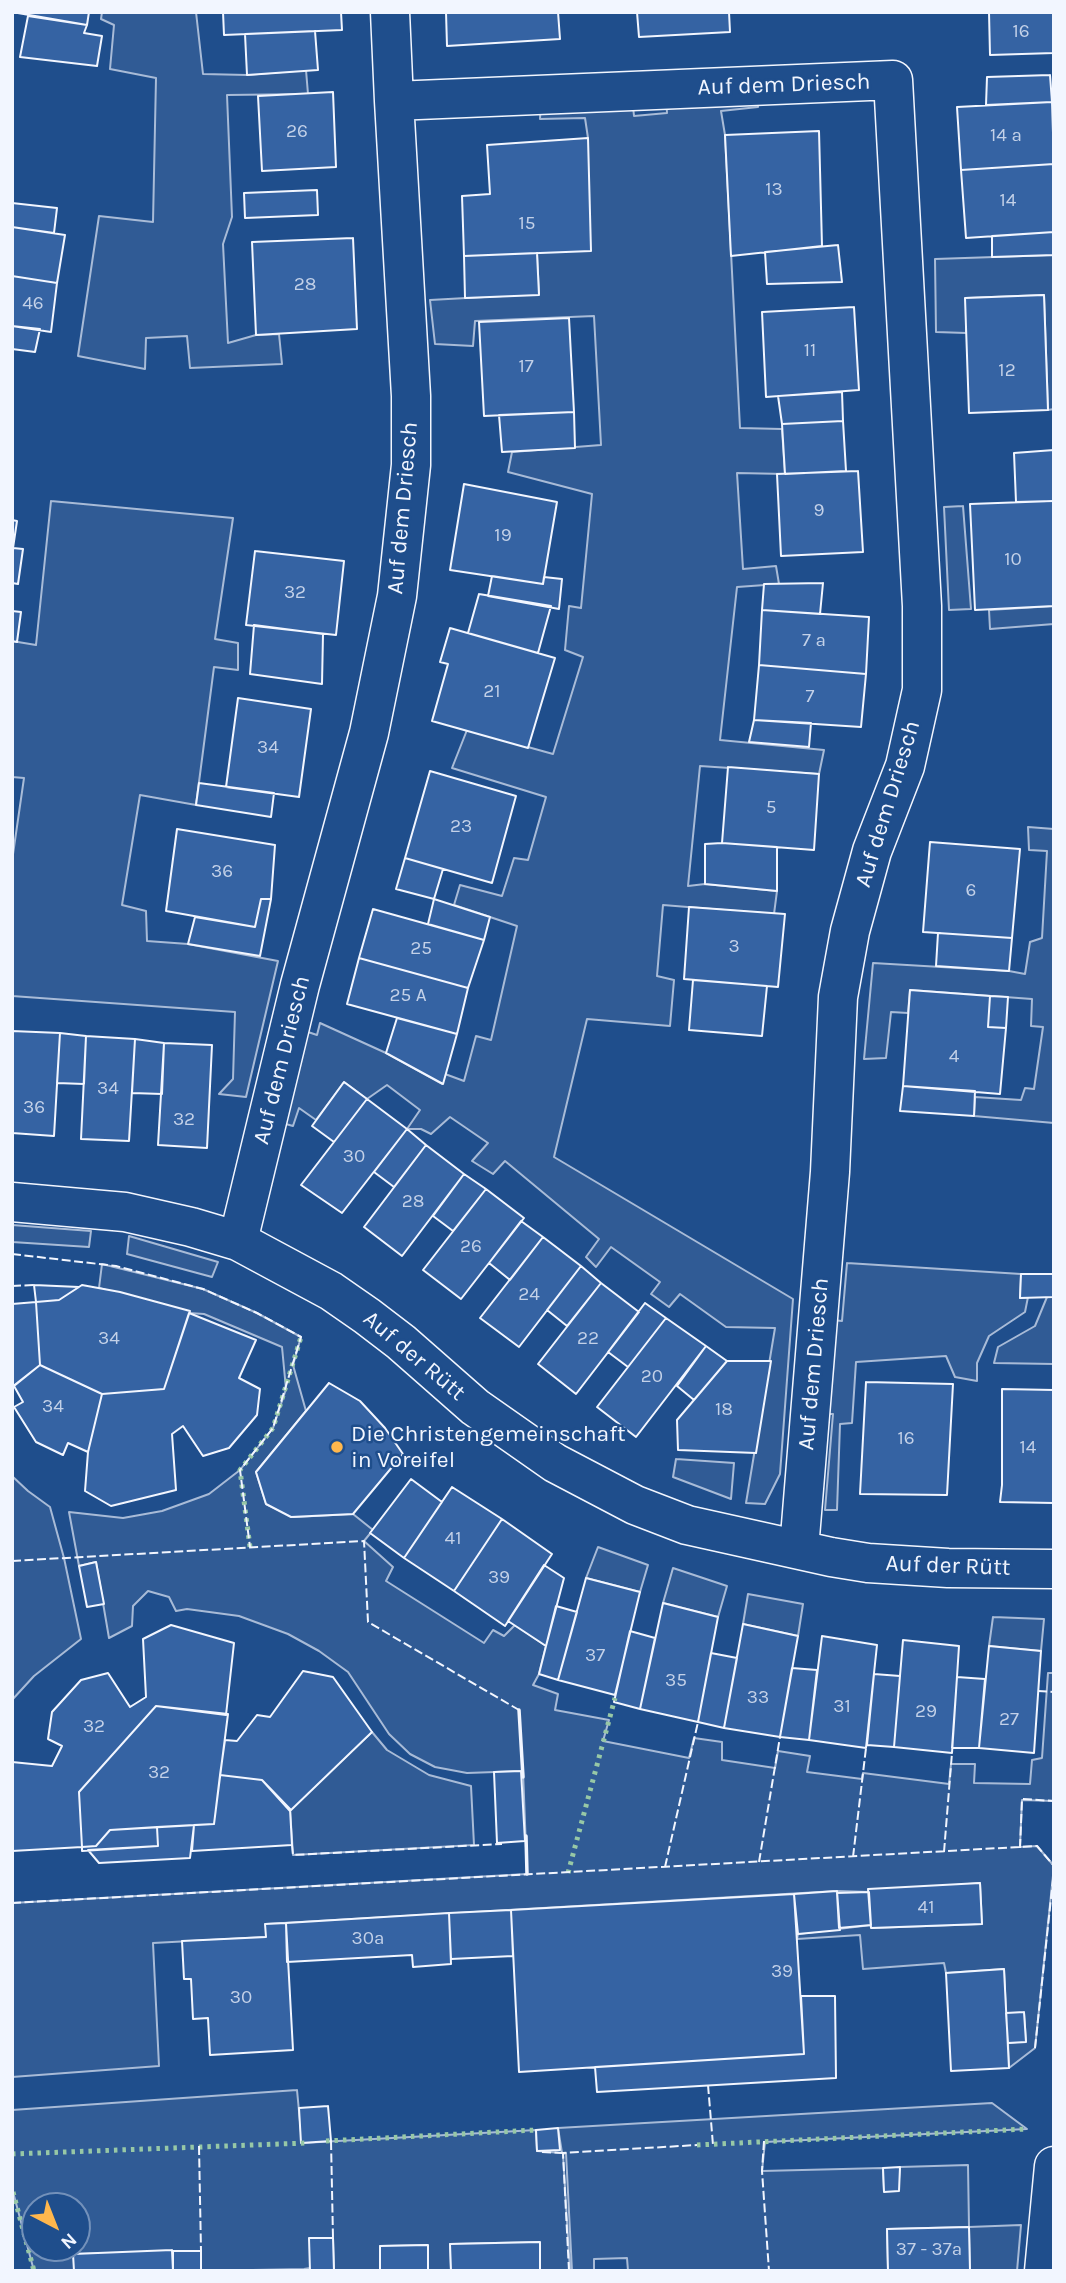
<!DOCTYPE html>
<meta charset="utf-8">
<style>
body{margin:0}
#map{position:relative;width:1066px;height:2283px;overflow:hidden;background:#1f4e8c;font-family:Karla,sans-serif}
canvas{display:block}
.frame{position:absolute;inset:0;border:14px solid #f2f6ff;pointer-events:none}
.north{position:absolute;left:21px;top:2192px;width:70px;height:70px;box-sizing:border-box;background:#1f4e8c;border:2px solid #7391ba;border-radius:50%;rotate:138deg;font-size:19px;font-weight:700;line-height:28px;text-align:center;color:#f2f6ff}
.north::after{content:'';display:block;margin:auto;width:24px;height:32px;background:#ffb74d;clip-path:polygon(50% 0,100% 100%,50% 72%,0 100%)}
</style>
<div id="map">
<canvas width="1066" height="2283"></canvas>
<div class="frame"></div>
<div class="north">N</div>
</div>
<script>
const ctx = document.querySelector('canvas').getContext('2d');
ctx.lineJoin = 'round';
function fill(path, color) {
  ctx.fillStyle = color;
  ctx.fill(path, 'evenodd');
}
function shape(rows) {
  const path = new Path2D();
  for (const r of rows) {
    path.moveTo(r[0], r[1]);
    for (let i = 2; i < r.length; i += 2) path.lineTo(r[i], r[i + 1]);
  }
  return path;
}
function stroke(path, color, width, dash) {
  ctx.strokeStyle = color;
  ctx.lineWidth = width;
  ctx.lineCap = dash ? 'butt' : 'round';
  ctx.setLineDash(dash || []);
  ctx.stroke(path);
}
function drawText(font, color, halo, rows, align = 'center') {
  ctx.font = font + ' Karla,sans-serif';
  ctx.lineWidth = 5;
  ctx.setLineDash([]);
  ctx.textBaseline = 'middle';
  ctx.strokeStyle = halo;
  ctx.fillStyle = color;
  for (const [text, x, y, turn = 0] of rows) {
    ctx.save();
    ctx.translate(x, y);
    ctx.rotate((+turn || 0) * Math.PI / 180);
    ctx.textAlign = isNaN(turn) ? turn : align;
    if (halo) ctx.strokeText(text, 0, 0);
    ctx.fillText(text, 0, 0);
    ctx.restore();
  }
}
const built = shape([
 [102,12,196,12,203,74,247,75,306,70,308,94,227,95,232,217,223,244,228,343,256,335,279,334,282,364,190,368,187,336,146,338,145,369,78,356,99,216,153,222,156,78,110,69,114,25,101,19,102,12],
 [757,91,758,107,721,111,725,135,740,428,782,429,785,474,737,473,743,569,776,566,779,584,737,587,720,740,824,750,819,774,700,766,688,886,705,884,777,891,774,914,663,905,657,976,674,980,670,1026,587,1019,554,1157,793,1299,780,1474,765,1504,746,1503,775,1328,726,1327,680,1294,669,1307,651,1294,660,1282,611,1247,596,1267,586,1257,599,1239,505,1161,493,1174,472,1161,488,1143,450,1117,431,1134,421,1129,407,1129,420,1110,387,1085,367,1099,344,1082,316,1120,299,1108,293,1126,271,1120,296,1028,317,1035,320,1023,386,1053,442,1084,445,1074,464,1081,476,1036,491,1040,517,926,454,905,460,885,502,896,514,858,528,860,546,797,452,768,467,730,553,754,583,657,565,650,569,606,581,608,592,494,508,472,512,452,601,445,594,316,475,321,473,346,435,344,430,300,539,294,537,253,588,138,585,118,540,119,541,101,632,96,634,116,667,113,666,96,757,91],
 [1054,255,1054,409,1048,410,1044,295,966,298,966,333,936,332,935,259,1054,255],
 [51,501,233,518,215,639,238,643,238,670,214,667,196,805,140,795,122,905,146,911,147,941,188,944,278,961,246,1097,219,1094,233,1079,235,1012,12,996,12,861,24,778,12,777,12,641,36,645,51,501],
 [963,506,971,609,949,610,944,507,963,506],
 [1054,606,1054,624,990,629,989,610,1054,606],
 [1028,827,1054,829,1054,1123,974,1116,975,1097,1021,1100,1025,1088,1034,1089,1043,1027,1031,1026,1032,999,910,990,908,1013,891,1012,886,1058,864,1059,873,963,1009,971,1025,974,1030,942,1042,938,1047,851,1029,850,1028,827],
 [12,1225,91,1231,89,1247,12,1242,12,1225],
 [129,1236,218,1262,212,1277,127,1254,129,1236],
 [847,1263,1021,1274,1020,1298,1028,1297,1025,1312,989,1336,977,1363,977,1381,955,1377,946,1356,856,1362,852,1423,840,1424,837,1510,825,1510,833,1414,817,1414,824,1319,842,1321,847,1263],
 [102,1264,203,1289,257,1313,301,1337,293,1365,306,1411,256,1472,266,1504,294,1517,353,1514,373,1530,364,1541,393,1567,386,1581,484,1643,493,1630,504,1636,515,1625,546,1646,539,1674,533,1685,558,1694,555,1710,609,1720,603,1741,689,1758,694,1738,722,1742,722,1760,775,1768,778,1751,810,1756,807,1772,862,1779,863,1773,949,1784,951,1764,975,1764,974,1783,1030,1784,1032,1760,1042,1758,1048,1673,1054,1673,1054,1801,1022,1800,1020,1847,1037,1846,1054,1866,1035,2048,1009,2068,1008,2043,1026,2041,1024,2013,1006,2013,1004,1969,946,1973,944,1963,863,1969,860,1935,797,1939,798,1934,871,1925,872,1928,982,1924,980,1883,869,1892,837,1891,266,1924,266,1937,153,1943,159,2066,12,2077,12,1903,527,1874,523,1771,467,1773,435,1767,410,1754,389,1734,348,1672,319,1651,288,1634,239,1616,187,1609,176,1611,169,1597,148,1591,133,1606,132,1626,109,1638,96,1562,79,1566,69,1512,123,1518,162,1511,209,1494,240,1470,273,1428,286,1389,282,1347,204,1314,189,1313,99,1288,102,1264],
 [1047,1297,1054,1297,1054,1364,994,1363,998,1347,1035,1326,1047,1297],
 [676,1459,734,1463,731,1499,673,1477,676,1459],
 [12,1476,28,1491,50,1507,64,1558,81,1639,34,1676,12,1700,12,1476],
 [598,1547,648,1565,640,1592,586,1578,598,1547],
 [673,1568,727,1586,718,1617,663,1603,673,1568],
 [748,1594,803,1604,798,1636,743,1624,748,1594],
 [993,1617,1044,1619,1041,1651,989,1646,993,1617],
 [372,1732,387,1750,429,1775,471,1786,474,1845,293,1855,290,1809,372,1732],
 [297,2090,302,2143,536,2130,537,2151,562,2153,558,2128,992,2103,1027,2129,765,2142,762,2171,883,2168,884,2191,898,2191,900,2167,968,2165,969,2227,1021,2225,1017,2271,970,2271,969,2227,887,2229,888,2271,628,2271,627,2258,594,2259,594,2271,572,2271,566,2153,563,2154,570,2271,540,2271,539,2242,450,2244,451,2271,428,2271,427,2245,380,2246,380,2271,334,2271,333,2238,310,2239,310,2268,304,2269,201,2271,200,2251,74,2254,74,2271,34,2271,12,2188,12,2110,297,2090],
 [35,2206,77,2206,77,2248,35,2248,35,2206]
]);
const building = shape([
 [12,12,89,12,87,25,12,12],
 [223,12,341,12,342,30,224,35,223,12],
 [446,12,558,12,560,39,447,46,446,12],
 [637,12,729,12,730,32,639,37,637,12],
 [989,12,1054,12,1054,53,990,55,989,12],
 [28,16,87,25,84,33,102,36,97,66,20,57,28,16],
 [315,31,318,70,247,75,245,34,315,31],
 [1050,75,1052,102,986,105,987,77,1050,75],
 [333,92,336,167,262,171,258,96,333,92],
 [1052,102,1054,164,961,170,957,107,1052,102],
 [819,131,822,246,731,256,725,135,819,131],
 [588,138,591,251,464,256,462,196,490,194,487,145,588,138],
 [1054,164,1054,232,966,238,961,170,1054,164],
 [317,190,318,215,245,218,244,193,317,190],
 [12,203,57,208,54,233,12,227,12,203],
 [12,227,65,235,57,283,12,276,12,227],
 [1054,232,1054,255,992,257,992,236,1054,232],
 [353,238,357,329,256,335,252,242,353,238],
 [838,245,842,282,767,284,765,252,838,245],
 [537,253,539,295,465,298,464,256,537,253],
 [12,276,57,283,51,332,12,326,12,276],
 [1044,295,1048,410,969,413,965,298,1044,295],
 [854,307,859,390,766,397,762,312,854,307],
 [569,318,574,412,484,416,479,322,569,318],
 [12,326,40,329,35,352,12,349,12,326],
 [842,392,843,421,782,424,778,396,842,392],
 [574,412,575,448,502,452,499,415,574,412],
 [843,421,846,471,785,474,782,424,843,421],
 [1054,450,1054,501,1016,502,1014,453,1054,450],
 [858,471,863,552,781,556,777,474,858,471],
 [464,484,557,502,543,584,450,570,464,484],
 [1053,501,1054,606,975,610,970,504,1053,501],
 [12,520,17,521,13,548,23,549,18,584,12,583,12,520],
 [255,551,344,561,336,635,246,625,255,551],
 [492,576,543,584,544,577,562,579,559,609,488,596,492,576],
 [823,583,820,614,762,610,764,584,823,583],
 [479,594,551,606,538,653,468,633,479,594],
 [762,610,869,617,866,674,759,665,762,610],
 [12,611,21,612,17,642,12,641,12,611],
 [254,625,323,634,322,684,250,674,254,625],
 [450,628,555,658,528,748,432,721,448,664,440,662,450,628],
 [759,665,866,674,861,727,754,720,759,665],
 [238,698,311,709,299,797,226,787,238,698],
 [754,720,811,723,809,747,749,742,754,720],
 [728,767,819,774,814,850,722,843,728,767],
 [430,771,516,796,492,883,405,858,430,771],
 [199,783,274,793,271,817,196,805,199,783],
 [177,829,275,845,271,899,261,899,255,927,166,911,177,829],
 [930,842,1020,849,1012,938,923,932,930,842],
 [722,843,777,847,777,891,705,884,705,844,722,843],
 [405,858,443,869,434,899,396,889,405,858],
 [261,899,271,899,260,956,188,944,195,917,255,927,261,899],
 [434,899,490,917,484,940,428,924,434,899],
 [689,907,785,914,778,987,684,979,689,907],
 [373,909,484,940,468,988,359,958,373,909],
 [938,933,1012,938,1009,971,936,966,938,933],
 [359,958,468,988,457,1034,347,1004,359,958],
 [693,980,767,986,762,1036,689,1030,693,980],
 [910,990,990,996,988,1027,1006,1028,1000,1094,903,1086,910,990],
 [990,996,1008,997,1006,1028,988,1027,990,996],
 [397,1018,457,1034,443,1084,386,1053,397,1018],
 [12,1031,60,1033,54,1136,12,1133,12,1031],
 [60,1033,86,1036,84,1084,57,1083,60,1033],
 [86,1036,135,1039,129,1141,81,1139,86,1036],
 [135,1039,164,1043,162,1094,132,1093,135,1039],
 [164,1043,212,1045,207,1148,158,1145,164,1043],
 [344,1082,367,1099,334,1142,312,1126,344,1082],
 [903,1086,975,1091,974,1116,900,1111,903,1086],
 [367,1099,407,1129,342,1213,301,1185,367,1099],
 [407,1129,426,1145,394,1187,374,1172,407,1129],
 [426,1145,464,1174,402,1256,364,1227,426,1145],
 [464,1174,486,1189,453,1231,433,1216,464,1174],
 [486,1189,524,1218,461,1299,423,1270,486,1189],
 [521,1221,543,1237,510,1280,489,1263,521,1221],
 [543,1237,581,1266,519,1347,480,1318,543,1237],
 [581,1266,601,1283,567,1326,547,1310,581,1266],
 [1021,1274,1054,1274,1054,1297,1020,1298,1021,1274],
 [601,1283,639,1312,576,1394,538,1364,601,1283],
 [34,1285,79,1287,59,1300,36,1302,34,1285],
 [82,1285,120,1292,190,1311,164,1389,102,1394,40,1365,36,1302,59,1300,82,1285],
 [36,1302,40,1365,12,1387,12,1304,36,1302],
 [645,1303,666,1318,628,1367,608,1352,645,1303],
 [189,1313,256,1340,239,1378,260,1389,257,1415,229,1448,203,1456,183,1426,172,1434,176,1490,111,1506,85,1491,88,1452,102,1394,164,1389,189,1313],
 [666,1318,706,1346,636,1437,597,1407,666,1318],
 [706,1346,727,1361,694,1400,677,1386,706,1346],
 [727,1361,771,1361,756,1453,678,1450,677,1420,727,1361],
 [40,1365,102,1394,88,1452,68,1443,63,1455,36,1442,14,1407,23,1402,14,1386,40,1365],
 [866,1382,953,1384,947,1495,860,1494,866,1382],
 [329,1383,360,1401,385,1428,403,1454,353,1514,291,1517,266,1504,256,1472,329,1383],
 [1002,1389,1054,1390,1054,1503,1000,1502,1002,1485,1002,1389],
 [411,1479,442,1502,404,1558,370,1533,411,1479],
 [452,1487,502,1519,454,1591,404,1558,452,1487],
 [502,1519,552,1554,505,1626,454,1591,502,1519],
 [96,1562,104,1604,87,1607,79,1566,96,1562],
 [544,1565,564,1578,546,1646,508,1621,544,1565],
 [586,1578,640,1592,615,1695,558,1680,586,1578],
 [663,1603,718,1617,698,1722,640,1709,663,1603],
 [556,1606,577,1612,558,1680,539,1674,556,1606],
 [743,1624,798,1636,780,1737,724,1728,743,1624],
 [171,1625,234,1643,226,1715,156,1706,79,1792,82,1847,12,1851,12,1762,52,1766,62,1746,48,1739,52,1712,81,1680,108,1673,130,1707,146,1697,143,1639,171,1625],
 [630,1631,655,1638,640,1709,614,1702,630,1631],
 [822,1636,877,1645,866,1748,809,1740,822,1636],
 [903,1640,959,1646,952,1753,894,1747,903,1640],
 [989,1646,1041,1651,1034,1753,979,1748,989,1646],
 [711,1653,737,1658,724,1728,698,1722,711,1653],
 [792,1668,817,1670,809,1740,780,1737,792,1668],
 [303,1671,333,1677,372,1732,290,1811,262,1780,220,1775,225,1740,237,1741,257,1715,270,1717,303,1671],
 [874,1674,900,1676,894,1747,867,1745,874,1674],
 [957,1677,985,1679,979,1748,952,1748,957,1677],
 [156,1706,228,1714,214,1824,110,1830,96,1846,82,1847,79,1792,156,1706],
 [521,1771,525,1841,497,1843,494,1772,521,1771],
 [220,1775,262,1780,290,1809,292,1845,192,1851,194,1825,214,1824,220,1775],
 [194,1825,190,1858,99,1863,88,1850,158,1846,157,1827,194,1825],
 [157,1827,158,1846,82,1851,82,1847,96,1846,110,1830,157,1827],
 [980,1883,982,1924,871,1928,868,1889,980,1883],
 [837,1891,840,1930,798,1934,794,1894,837,1891],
 [869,1892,871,1925,839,1928,837,1893,869,1892],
 [794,1894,804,2054,519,2072,511,1910,794,1894],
 [511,1910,513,1956,451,1959,449,1913,511,1910],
 [449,1913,451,1964,413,1967,412,1955,287,1962,286,1923,449,1913],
 [286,1923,293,2050,210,2055,208,2018,193,2019,191,1979,184,1979,182,1941,266,1937,265,1924,286,1923],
 [1004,1969,1009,2068,951,2071,946,1973,1004,1969],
 [801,1996,835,1996,836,2078,597,2092,595,2067,804,2054,801,1996],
 [1024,2012,1026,2042,1008,2043,1006,2013,1024,2012],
 [328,2106,331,2141,301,2143,299,2108,328,2106],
 [558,2128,560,2150,537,2151,536,2130,558,2128],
 [900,2167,899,2191,884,2192,883,2168,900,2167],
 [969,2227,970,2271,888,2271,887,2229,969,2227],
 [309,2238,333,2238,334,2271,310,2271,309,2238],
 [540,2242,540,2271,451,2271,450,2244,540,2242],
 [428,2245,428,2271,380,2271,380,2246,428,2245],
 [172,2250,173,2271,74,2271,73,2254,172,2250],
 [173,2251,201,2251,201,2271,173,2271,173,2251]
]);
const minor = shape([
 [390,12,394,101],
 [12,1202,125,1212,191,1227,238,1241,331,1291,367,1316,401,1342,475,1407,555,1463,635,1505,687,1525,831,1557,868,1563,948,1568,1054,1569],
 [238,1241,300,985,369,733,397,596,411,465,411,396,394,101,893,80,922,606,922,690,905,766,872,851,850,931,838,997,830,1172,799,1549],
 [1044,2271,1054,2166]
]);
const hedge = shape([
 [250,1547,240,1470,273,1428,301,1337],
 [568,1873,615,1698],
 [326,2141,536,2130],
 [697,2145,1027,2129],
 [12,2154,306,2143],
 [13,2192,34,2271]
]);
const fence = shape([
 [12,1254,116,1266,203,1289,257,1313,301,1337,273,1428,240,1470,250,1547],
 [12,1286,34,1285],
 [12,1561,364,1541,368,1622,519,1710],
 [1038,1691,1054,1692],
 [292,1845,293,1855,502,1844],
 [1020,1848,1022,1799,1054,1801],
 [944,1852,952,1753],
 [853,1857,866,1748],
 [759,1862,780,1737],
 [665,1867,698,1722],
 [12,1903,1037,1846,1054,1866],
 [1035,2048,1054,1870],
 [708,2085,713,2145],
 [331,2141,333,2238],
 [764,2141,762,2171,769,2271],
 [199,2146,201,2251],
 [542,2152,563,2153],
 [569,2271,563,2153,697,2145]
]);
const wall = shape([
 [519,1710,523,1777],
 [526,1836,527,1874]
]);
const markers = [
 [337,1447,7,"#ffb74d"]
];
const numberNames = [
 ["16",1021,32],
 ["26",297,132],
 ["14 a",1006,136],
 ["13",774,190],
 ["14",1008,201],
 ["15",527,224],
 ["28",305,285],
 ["46",33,304],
 ["11",810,351],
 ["17",526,367],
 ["12",1007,371],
 ["9",819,511],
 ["19",503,536],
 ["10",1013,560],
 ["32",295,593],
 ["7 a",814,641],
 ["21",492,692],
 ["7",810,697],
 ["34",268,748],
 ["5",771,808],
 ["23",461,827],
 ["36",222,872],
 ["6",971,891],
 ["3",734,947],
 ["25",421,949],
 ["25 A",408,996],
 ["4",954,1057],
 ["34",108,1089],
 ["36",34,1108],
 ["32",184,1120],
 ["30",354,1157],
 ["28",413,1202],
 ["26",471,1247],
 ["24",529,1295],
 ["34",109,1339],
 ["22",588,1339],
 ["20",652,1377],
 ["34",53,1407],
 ["18",724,1410],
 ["16",906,1439],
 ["14",1028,1448],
 ["41",453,1539],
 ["39",499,1578],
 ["37",595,1656],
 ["35",676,1681],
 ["33",758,1698],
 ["31",842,1707],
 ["29",926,1712],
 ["27",1009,1720],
 ["32",94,1727],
 ["32",159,1773],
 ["41",926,1908],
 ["30a",368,1939],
 ["39",782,1972],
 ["30",241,1998],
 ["37 - 37a",929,2250]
];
const streetNames = [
 ["Auf dem Driesch",784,85,-2],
 ["Auf dem Driesch",403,508,-85],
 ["Auf dem Driesch",888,804,-73],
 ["Auf dem Driesch",282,1060,-76],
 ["Auf der Rütt",414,1356,40],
 ["Auf dem Driesch",814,1364,-85],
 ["Auf der Rütt",948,1566,2]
];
const poiNames = [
 ["Die Christengemeinschaft",351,1434],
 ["in Voreifel",351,1460]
];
fill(built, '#305b95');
stroke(built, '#a8bbd7', 2);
fill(building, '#3563a3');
stroke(building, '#f2f6ff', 2);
stroke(minor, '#f2f6ff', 41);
stroke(minor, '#1f4e8c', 38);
stroke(hedge, '#97c8a6', 5, [3.5, 5]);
stroke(fence, '#f2f6ff', 2, [9, 3.5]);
stroke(wall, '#f2f6ff', 3.5);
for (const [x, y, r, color] of markers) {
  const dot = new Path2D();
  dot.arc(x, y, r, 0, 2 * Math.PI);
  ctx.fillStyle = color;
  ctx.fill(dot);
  stroke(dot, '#1f4e8c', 2.5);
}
drawText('19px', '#c3d1e8', null, numberNames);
drawText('23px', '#f2f6ff', '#1f4e8c', streetNames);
drawText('23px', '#f2f6ff', '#1f4e8c', poiNames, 'left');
</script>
